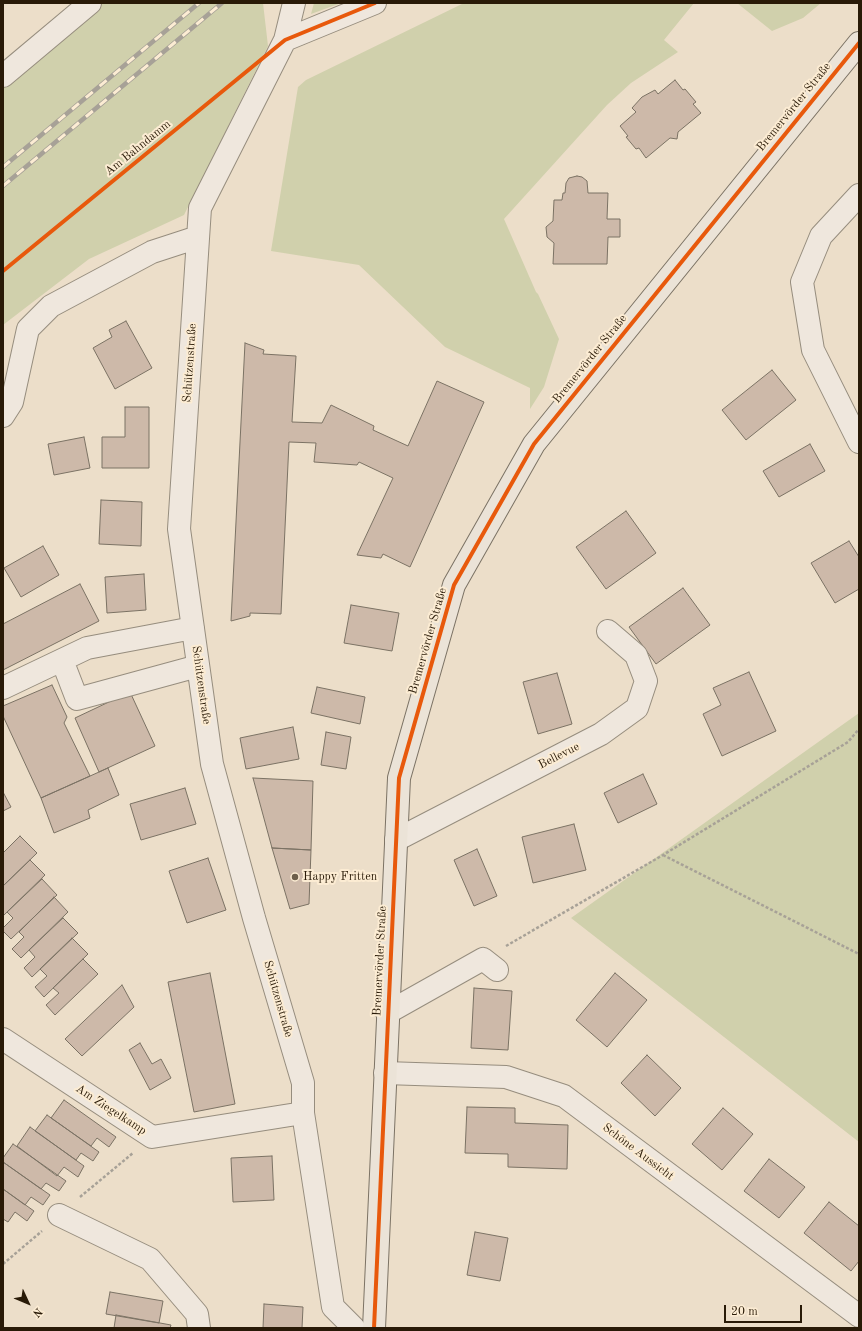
<!DOCTYPE html>
<meta charset="utf-8">
<style>
body{margin:0}
#map{position:relative;width:862px;height:1331px;overflow:hidden;background:#ecdec9;font-family:"Old Standard TT",serif}
canvas{display:block}
.frame{position:absolute;inset:0;border:4px solid #291a07;pointer-events:none}
.north{position:absolute;left:8px;top:1283px;width:40px;height:40px;-webkit-text-stroke:3px #fcecd3;paint-order:stroke;rotate:134deg;font-size:11px;font-weight:700;line-height:16px;text-align:center;color:#291a07}
.north::after{content:'';display:block;margin:auto;width:14px;height:18px;background:#291a07;clip-path:polygon(50% 0,100% 100%,50% 72%,0 100%)}
.scale{position:absolute;left:724px;top:1305px;width:78px;height:18px;box-sizing:border-box;border:2px solid #291a07;border-top:0;padding-left:5px;font-size:12px;line-height:14px;white-space:nowrap;color:#291a07;-webkit-text-stroke:3px #fcecd3;paint-order:stroke}
</style>
<div id="map">
<canvas width="862" height="1331"></canvas>
<div class="frame"></div>
<div class="north">N</div>
<div class="scale">20 m</div>
</div>
<script>
const ctx = document.querySelector('canvas').getContext('2d');
ctx.lineJoin = 'round';
function fill(path, color) {
  ctx.fillStyle = color;
  ctx.fill(path, 'evenodd');
}
function shape(rows) {
  const path = new Path2D();
  for (const r of rows) {
    path.moveTo(r[0], r[1]);
    for (let i = 2; i < r.length; i += 2) path.lineTo(r[i], r[i + 1]);
  }
  return path;
}
function stroke(path, color, width, dash) {
  ctx.strokeStyle = color;
  ctx.lineWidth = width;
  ctx.lineCap = dash ? 'butt' : 'round';
  ctx.setLineDash(dash || []);
  ctx.stroke(path);
}
function drawText(font, color, halo, rows, align = 'center') {
  ctx.font = font + ' "Old Standard TT",serif';
  ctx.lineWidth = 4;
  ctx.setLineDash([]);
  ctx.textBaseline = 'middle';
  ctx.strokeStyle = halo;
  ctx.fillStyle = color;
  for (const [text, x, y, turn = 0] of rows) {
    ctx.save();
    ctx.translate(x, y);
    ctx.rotate((+turn || 0) * Math.PI / 180);
    ctx.textAlign = isNaN(turn) ? turn : align;
    if (halo) ctx.strokeText(text, 0, 0);
    ctx.fillText(text, 0, 0);
    ctx.restore();
  }
}
const green = shape([
 [97,3,263,3,268,46,184,215,89,259,3,325,3,82],
 [314,3,341,3,311,14],
 [464,3,694,3,664,40,678,52,631,83,607,105,504,219,536,292,538,294,559,339,544,387,530,409,530,388,445,347,359,265,271,251,298,87,306,80],
 [737,3,821,3,803,18,772,31],
 [859,713,859,1142,571,918]
]);
const building = shape([
 [675,80,683,90,685,89,696,102,693,104,701,113,678,132,677,139,670,138,646,158,639,148,636,149,626,137,628,136,620,126,636,112,632,108,642,97,655,90,658,94,675,80],
 [577,176,582,177,587,181,588,193,608,193,607,219,620,219,620,237,608,237,607,264,553,264,554,243,547,237,546,227,553,221,554,200,562,200,563,193,565,193,566,183,569,178,577,176],
 [126,321,152,368,115,389,93,348,112,337,109,330,126,321],
 [245,343,264,350,263,354,296,356,292,422,322,423,331,405,374,426,373,430,408,446,437,381,484,402,410,567,383,554,381,558,357,555,393,478,359,462,357,465,314,462,316,443,289,442,281,614,250,613,250,616,231,621,245,343],
 [772,370,796,400,746,440,722,410,772,370],
 [125,407,149,407,149,468,102,468,102,437,125,437,125,407],
 [84,437,90,468,54,475,48,444,84,437],
 [810,444,825,471,779,497,763,471,810,444],
 [101,500,142,502,141,546,99,544,101,500],
 [626,511,656,553,606,589,576,547,626,511],
 [849,541,859,557,859,589,835,603,811,563,849,541],
 [43,546,59,575,21,597,4,568,43,546],
 [144,574,146,610,107,613,105,577,144,574],
 [80,584,99,621,3,670,3,624,80,584],
 [683,588,710,625,656,664,629,627,683,588],
 [351,605,399,613,392,651,344,643,351,605],
 [749,672,776,731,722,756,703,714,721,705,713,688,749,672],
 [557,673,572,724,538,734,523,682,557,673],
 [52,685,67,717,64,723,90,776,41,798,3,716,3,706,52,685],
 [317,687,365,697,360,724,311,713,317,687],
 [130,692,155,746,99,772,75,718,130,692],
 [293,727,299,759,246,769,240,738,293,727],
 [326,732,351,737,346,769,321,765,326,732],
 [108,768,119,795,88,810,90,818,54,833,41,798,108,768],
 [643,774,657,804,618,823,604,793,643,774],
 [253,778,313,781,311,850,272,848,253,778],
 [185,788,196,824,141,840,130,804,185,788],
 [3,792,11,807,3,811,3,792],
 [574,824,586,870,533,883,522,837,574,824],
 [20,836,37,853,3,886,3,853,20,836],
 [272,848,311,850,309,904,290,909,272,848],
 [477,849,497,896,474,906,454,860,477,849],
 [208,858,226,910,187,923,169,871,208,858],
 [30,860,45,875,3,916,3,886,30,860],
 [42,879,57,895,11,939,3,931,3,928,13,918,7,912,42,879],
 [54,897,68,912,21,958,12,949,24,937,19,932,54,897],
 [63,918,78,933,32,977,24,968,35,957,29,950,63,918],
 [72,938,88,954,44,997,35,987,47,976,40,969,72,938],
 [83,959,98,974,55,1015,46,1005,59,993,53,988,83,959],
 [210,973,235,1104,194,1112,168,982,210,973],
 [615,973,647,1000,607,1047,576,1020,615,973],
 [122,985,134,1007,82,1056,65,1039,122,985],
 [474,988,512,991,508,1050,471,1048,474,988],
 [140,1043,152,1064,161,1059,171,1078,150,1090,129,1050,140,1043],
 [647,1055,681,1088,655,1116,621,1083,647,1055],
 [64,1100,116,1137,109,1147,97,1138,91,1146,51,1118,64,1100],
 [467,1107,515,1108,515,1123,568,1125,567,1169,508,1167,508,1154,465,1153,467,1107],
 [723,1108,753,1134,722,1170,692,1144,723,1108],
 [47,1115,99,1152,93,1161,81,1153,76,1160,35,1131,47,1115],
 [30,1127,84,1166,78,1177,64,1167,57,1176,17,1146,30,1127],
 [13,1144,66,1181,59,1191,46,1183,41,1189,3,1162,3,1158,13,1144],
 [272,1156,274,1200,233,1202,231,1158,272,1156],
 [769,1159,805,1187,779,1218,744,1191,769,1159],
 [3,1162,50,1195,43,1205,31,1197,25,1205,3,1189,3,1162],
 [3,1189,34,1211,27,1221,15,1212,8,1222,3,1219,3,1189],
 [829,1202,859,1226,859,1261,851,1271,804,1233,829,1202],
 [475,1232,508,1238,500,1281,467,1275,475,1232],
 [110,1292,163,1301,159,1323,106,1314,110,1292],
 [264,1304,303,1307,302,1328,263,1328,264,1304],
 [116,1315,171,1325,170,1328,114,1328,116,1315]
]);
const path = shape([
 [663,855,859,954],
 [506,946,663,855,848,742,859,729],
 [80,1197,133,1153],
 [3,1264,42,1231]
]);
const minor = shape([
 [294,3,285,40,200,208,179,529,212,764,254,918,303,1083,303,1113,333,1307,354,1328],
 [285,40,375,3],
 [3,76,90,3],
 [859,195,821,236,802,282,813,350,859,442],
 [3,416,12,402,28,329,51,306,152,252,198,237],
 [62,660,77,699,198,666],
 [3,688,87,648,193,628],
 [396,840,601,734,637,708,646,681,636,655,608,631],
 [387,1013,483,959,497,970],
 [3,1039,152,1137,303,1113],
 [385,1073,506,1077,564,1096,859,1316],
 [59,1215,150,1259,197,1314,199,1328]
]);
const major = shape([
 [374,1328,399,778,454,585,534,444,859,43]
]);
const rail = shape([
 [3,167,199,3],
 [3,186,222,3]
]);
const cycleway = shape([
 [3,271,285,40,375,3],
 [374,1328,399,778,454,585,534,444,859,43]
]);
const markers = [
 [295,877,4,"#6d5f4b"]
];
const streetNames = [
 ["Bremervörder Straße",794,107,-51],
 ["Am Bahndamm",138,148,-39],
 ["Bremervörder Straße",590,359,-51],
 ["Schützenstraße",190,363,-86],
 ["Bremervörder Straße",428,641,-74],
 ["Schützenstraße",201,685,82],
 ["Bellevue",559,756,-27],
 ["Bremervörder Straße",380,961,-87],
 ["Schützenstraße",278,999,74],
 ["Am Ziegelkamp",111,1110,33],
 ["Schöne Aussicht",638,1152,37]
];
const poiNames = [
 ["Happy Fritten",303,877]
];
fill(green, '#d0d0ac');
fill(building, '#cdb9a9');
stroke(building, '#7b7264', 1);
stroke(minor, '#968d7e', 24);
stroke(major, '#7b7264', 24);
stroke(path, '#a7a197', 2.5, [3, 2]);
stroke(minor, '#efe7dd', 22);
stroke(major, '#ebe3d7', 22);
stroke(rail, '#a7a197', 4.5);
stroke(rail, '#fcecd3', 3, [9]);
stroke(cycleway, '#e8590c', 4);
for (const [x, y, r, color] of markers) {
  const dot = new Path2D();
  dot.arc(x, y, r, 0, 2 * Math.PI);
  ctx.fillStyle = color;
  ctx.fill(dot);
  stroke(dot, '#fcecd3', 1.5);
}
drawText('12px', '#291a07', '#fcecd3', streetNames);
drawText('12px', '#291a07', '#fcecd3', poiNames, 'left');
</script>
